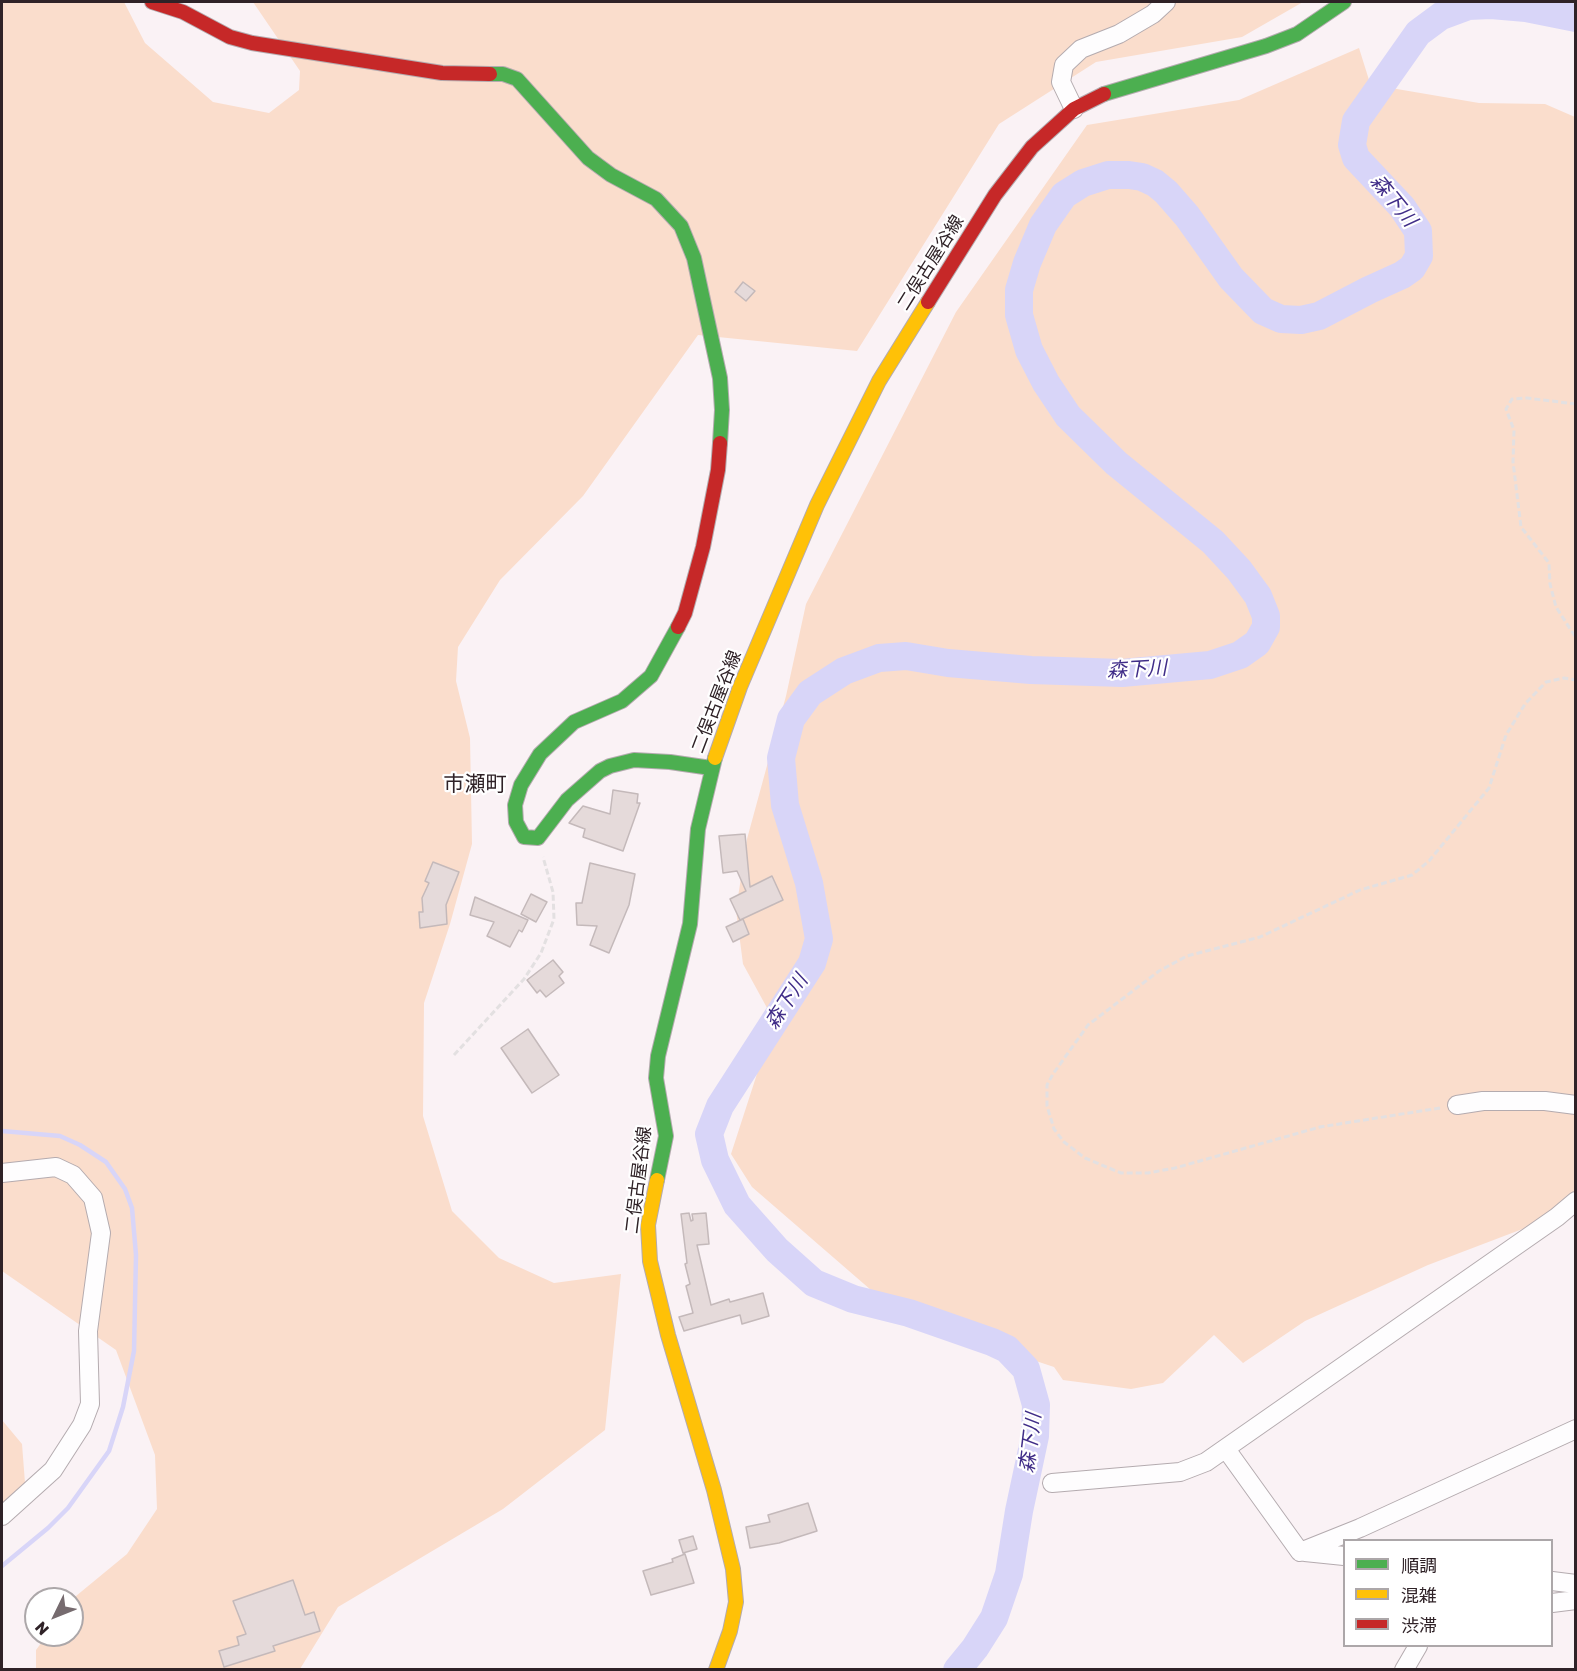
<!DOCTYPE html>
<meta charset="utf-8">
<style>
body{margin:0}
#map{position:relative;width:1577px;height:1671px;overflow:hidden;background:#faf2f5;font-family:Rubik,"Noto Sans JP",sans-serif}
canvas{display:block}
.frame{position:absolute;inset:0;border:3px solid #2f2227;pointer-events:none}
.legend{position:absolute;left:1343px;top:1539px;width:210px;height:108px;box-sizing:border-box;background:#fff;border:2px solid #aca7a9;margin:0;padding:8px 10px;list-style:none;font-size:18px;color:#2f2227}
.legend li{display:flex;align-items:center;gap:12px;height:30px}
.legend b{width:30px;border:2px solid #aca7a9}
.north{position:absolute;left:24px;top:1587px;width:60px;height:60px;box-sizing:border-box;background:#fff;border:2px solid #aca7a9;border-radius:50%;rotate:227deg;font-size:16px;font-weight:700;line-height:24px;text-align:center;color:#2f2227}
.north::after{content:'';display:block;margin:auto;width:21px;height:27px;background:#766b6f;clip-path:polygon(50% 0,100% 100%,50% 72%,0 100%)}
</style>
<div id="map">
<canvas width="1577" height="1671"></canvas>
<div class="frame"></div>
<ul class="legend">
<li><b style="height:8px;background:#4caf50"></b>順調</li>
<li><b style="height:8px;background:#ffc107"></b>混雑</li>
<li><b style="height:8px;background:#c62828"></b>渋滞</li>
</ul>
<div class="north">N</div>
</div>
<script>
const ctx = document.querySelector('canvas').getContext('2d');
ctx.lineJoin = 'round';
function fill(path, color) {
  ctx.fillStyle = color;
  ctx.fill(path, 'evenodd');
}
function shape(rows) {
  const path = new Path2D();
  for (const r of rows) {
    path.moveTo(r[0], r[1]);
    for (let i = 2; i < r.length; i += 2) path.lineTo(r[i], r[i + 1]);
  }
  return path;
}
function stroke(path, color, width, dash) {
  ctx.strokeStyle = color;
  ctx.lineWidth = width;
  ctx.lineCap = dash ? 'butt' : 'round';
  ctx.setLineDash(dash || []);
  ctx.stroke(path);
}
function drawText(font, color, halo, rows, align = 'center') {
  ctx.font = font + ' Rubik,"Noto Sans JP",sans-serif';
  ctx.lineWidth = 4.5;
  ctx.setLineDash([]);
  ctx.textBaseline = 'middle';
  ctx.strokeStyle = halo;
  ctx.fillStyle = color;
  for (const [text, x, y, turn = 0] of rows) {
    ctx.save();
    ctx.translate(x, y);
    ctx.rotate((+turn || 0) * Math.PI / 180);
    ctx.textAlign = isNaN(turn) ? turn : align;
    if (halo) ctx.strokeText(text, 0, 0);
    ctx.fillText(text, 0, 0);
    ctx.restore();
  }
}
const green = shape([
 [2,2,124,2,145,43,213,102,269,113,299,90,300,71,253,2,1303,2,1242,37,1096,62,999,124,857,351,698,335,583,496,500,580,458,647,456,681,470,738,472,844,450,924,424,1003,423,1116,452,1211,499,1258,554,1283,621,1274,605,1430,503,1509,338,1607,300,1669,36,1669,36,1650,47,1635,72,1635,72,1601,76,1596,127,1554,157,1509,155,1455,116,1350,2,1271],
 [1359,48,1369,80,1391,88,1479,103,1545,104,1575,117,1575,1209,1428,1265,1305,1321,1243,1363,1214,1335,1163,1383,1131,1389,1063,1380,1054,1367,901,1316,752,1187,731,1154,756,1077,772,1017,743,964,736,910,747,839,786,696,806,604,956,312,1087,125,1239,100],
 [2,1420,22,1444,25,1483,2,1528]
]);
const stream = shape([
 [2,1131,60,1136,80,1145,106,1162,125,1189,132,1208,136,1255,134,1351,123,1407,109,1451,68,1508,48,1528,2,1566]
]);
const river = shape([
 [957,1670,975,1648,994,1618,1009,1574,1019,1511,1035,1436,1036,1405,1026,1369,1007,1349,992,1342,909,1313,853,1299,814,1283,777,1250,737,1205,715,1160,709,1134,720,1106,812,963,819,939,809,883,785,805,781,758,791,719,810,693,844,671,879,658,906,656,948,663,1031,670,1122,673,1210,665,1240,655,1257,643,1266,627,1266,616,1258,596,1239,570,1213,542,1116,463,1068,416,1046,383,1029,350,1019,315,1019,290,1027,263,1043,225,1064,195,1083,183,1108,175,1129,175,1142,177,1155,183,1166,192,1187,216,1231,278,1263,311,1281,319,1301,320,1319,316,1369,290,1402,275,1412,268,1419,256,1418,231,1402,207,1356,158,1352,145,1356,121,1418,33,1441,16,1468,6,1491,5,1526,8,1576,18]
]);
const building = shape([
 [743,282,755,291,746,301,735,292,743,282],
 [613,790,638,794,637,803,640,803,623,851,583,837,585,829,569,823,583,806,610,814,613,790],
 [745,834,750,887,772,876,783,900,740,920,730,899,746,891,737,871,723,873,719,836,745,834],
 [433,862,459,872,446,905,447,924,420,928,419,912,423,912,422,898,429,883,425,881,433,862],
 [590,863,635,874,629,905,609,953,590,945,597,926,577,925,576,903,582,903,590,863],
 [531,894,547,902,536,922,521,914,531,894],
 [475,897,528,920,522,932,519,930,510,947,487,936,494,922,470,915,475,897],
 [743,919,749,934,733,942,726,927,743,919],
 [553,960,563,972,559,976,564,983,546,997,540,990,537,993,527,980,553,960],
 [528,1029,559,1075,532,1093,501,1048,528,1029],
 [689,1213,691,1221,693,1220,692,1214,706,1213,709,1244,697,1245,711,1305,729,1299,730,1302,763,1293,769,1316,742,1324,740,1315,684,1331,679,1317,693,1313,686,1286,690,1284,685,1264,687,1263,681,1214,689,1213],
 [808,1503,817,1531,779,1543,750,1548,746,1527,770,1522,768,1515,808,1503],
 [693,1536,697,1549,683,1553,679,1540,693,1536],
 [685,1554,694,1583,651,1595,643,1571,673,1562,672,1559,685,1554],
 [293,1580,305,1615,314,1612,320,1631,273,1646,275,1651,224,1667,219,1651,239,1645,237,1637,246,1634,233,1601,293,1580]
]);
const path = shape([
 [1576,404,1527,398,1512,399,1506,409,1514,430,1513,462,1521,527,1549,563,1550,584,1556,607,1576,638],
 [454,1055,524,979,541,953,554,919,553,892,543,857],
 [1440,1108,1320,1127,1175,1168,1148,1173,1121,1173,1085,1158,1064,1142,1054,1129,1047,1106,1047,1085,1053,1074,1088,1025,1159,971,1187,956,1260,937,1360,890,1412,875,1429,861,1489,788,1506,735,1525,704,1546,682,1564,678,1576,680]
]);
const street = shape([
 [1074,109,1061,82,1064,65,1081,49,1119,34,1153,14,1166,2],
 [1457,1105,1483,1101,1545,1101,1576,1105],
 [2,1173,56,1167,73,1175,93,1198,101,1233,88,1331,90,1404,82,1425,53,1470,2,1516],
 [1226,1449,1300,1552],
 [1052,1483,1180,1472,1206,1462,1557,1217,1576,1201],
 [1300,1552,1360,1528,1576,1429],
 [1305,1552,1344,1556],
 [1552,1581,1576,1584],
 [1552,1603,1576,1600],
 [1404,1670,1418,1646]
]);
const fast = shape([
 [490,74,503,74,517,79,588,158,611,175,656,199,681,226,694,258,720,378,722,410,720,443],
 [1104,94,1266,46,1297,34,1344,2],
 [678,627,651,676,622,701,574,722,540,754,521,785,515,805,516,822,524,837,538,838,567,800,600,771,610,766,634,760,670,762,711,768],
 [657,1180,666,1136,656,1078,658,1056,690,924,698,829,715,758]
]);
const slow = shape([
 [715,758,740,687,817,505,879,381,928,302],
 [657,1180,648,1225,650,1261,668,1335,714,1490,733,1569,736,1602,730,1631,716,1670]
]);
const jam = shape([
 [152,2,183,12,230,37,252,43,442,73,490,74],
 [928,302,995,195,1032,147,1074,109,1104,94],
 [678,627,685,613,703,547,718,470,720,443]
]);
const streetNames = [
 ["二俣古屋谷線",931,263,-58],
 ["二俣古屋谷線",717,702,-69],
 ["二俣古屋谷線",639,1180,-83]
];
const waterNames = [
 ["森下川",1393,201,51],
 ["森下川",1137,670,-3],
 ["森下川",787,1002,-57],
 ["森下川",1031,1443,-83]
];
const quarterNames = [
 ["市瀬町",475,785]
];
fill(green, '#faddcc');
stroke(stream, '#d8d5f8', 4.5);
stroke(river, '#d8d5f8', 28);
fill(building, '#e5dada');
stroke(building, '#c4b9ba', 1.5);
stroke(street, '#b4abaf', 20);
stroke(fast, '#b4abaf', 16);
stroke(slow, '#b4abaf', 16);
stroke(jam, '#b4abaf', 16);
stroke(path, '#e3e0e1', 3, [6, 3]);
stroke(street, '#fefdfe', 18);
stroke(fast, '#4caf50', 14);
stroke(slow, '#ffc107', 14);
stroke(jam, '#c62828', 14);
drawText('18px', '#2f2227', '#fff', streetNames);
drawText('italic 20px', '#402d88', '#fff', waterNames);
drawText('21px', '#2f2227', '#fff', quarterNames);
</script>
